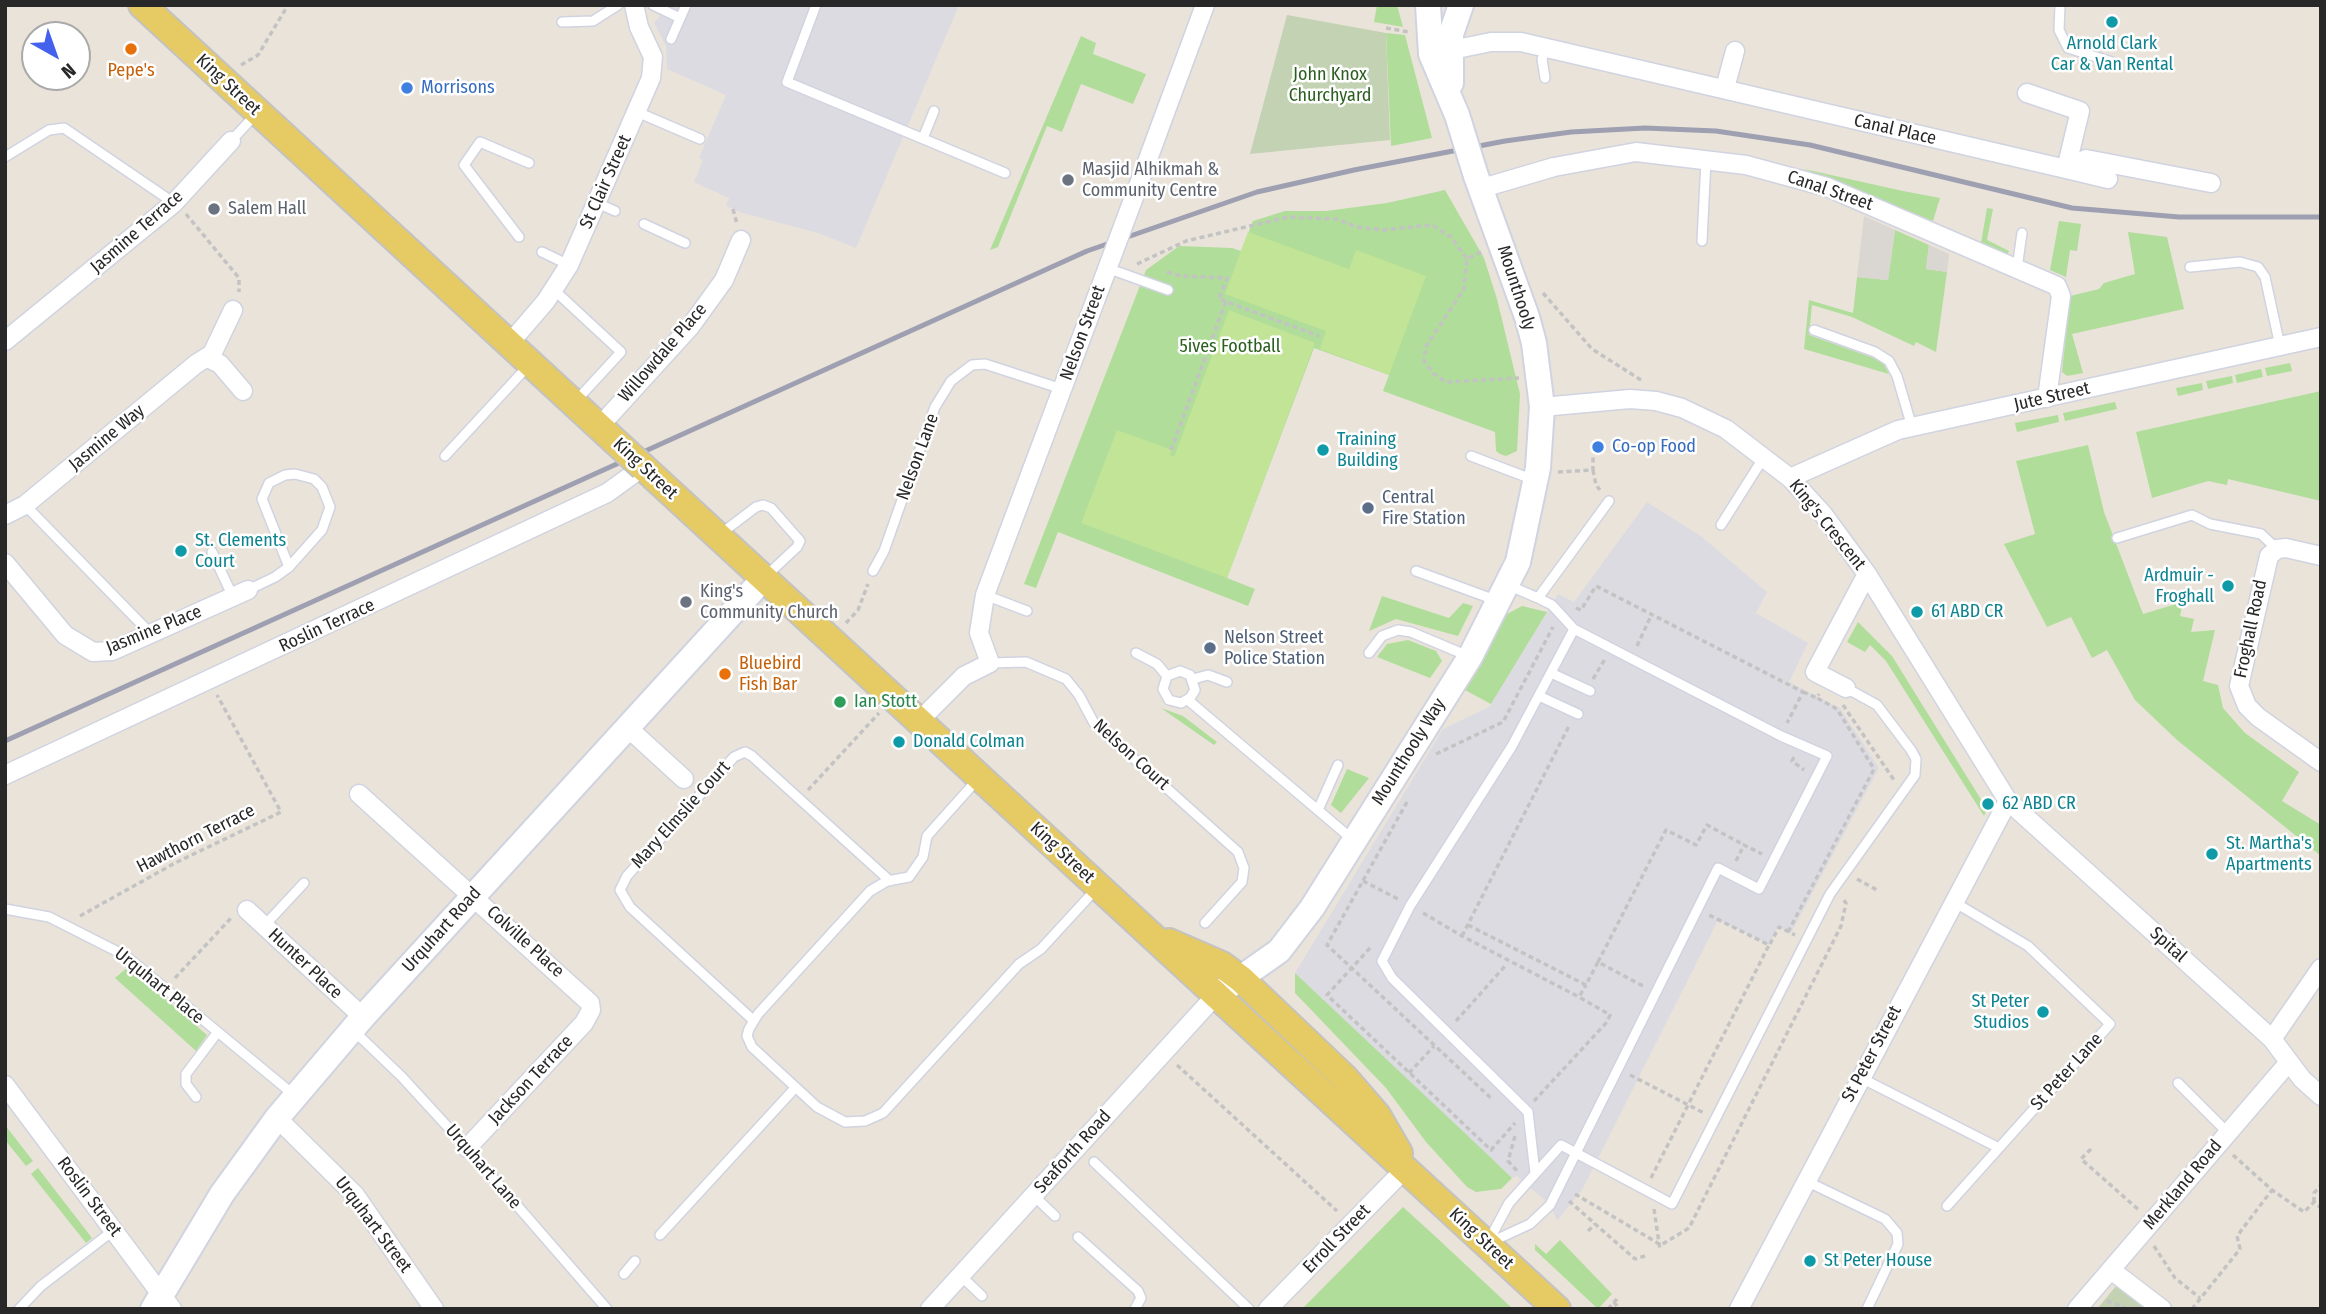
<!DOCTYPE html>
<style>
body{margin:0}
#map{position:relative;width:2326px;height:1314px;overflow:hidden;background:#eae3da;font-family:"Fira Sans Condensed",sans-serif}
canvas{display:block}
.frame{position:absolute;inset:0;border:7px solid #282828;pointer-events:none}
.north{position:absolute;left:21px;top:21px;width:70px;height:70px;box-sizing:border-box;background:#fff;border:2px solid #a9a9a9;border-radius:50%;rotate:140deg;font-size:19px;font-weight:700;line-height:28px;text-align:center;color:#282828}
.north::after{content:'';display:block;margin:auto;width:24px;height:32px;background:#4461ed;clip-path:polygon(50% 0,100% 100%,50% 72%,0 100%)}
</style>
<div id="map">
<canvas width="2326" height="1314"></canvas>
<div class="frame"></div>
<div class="north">N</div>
</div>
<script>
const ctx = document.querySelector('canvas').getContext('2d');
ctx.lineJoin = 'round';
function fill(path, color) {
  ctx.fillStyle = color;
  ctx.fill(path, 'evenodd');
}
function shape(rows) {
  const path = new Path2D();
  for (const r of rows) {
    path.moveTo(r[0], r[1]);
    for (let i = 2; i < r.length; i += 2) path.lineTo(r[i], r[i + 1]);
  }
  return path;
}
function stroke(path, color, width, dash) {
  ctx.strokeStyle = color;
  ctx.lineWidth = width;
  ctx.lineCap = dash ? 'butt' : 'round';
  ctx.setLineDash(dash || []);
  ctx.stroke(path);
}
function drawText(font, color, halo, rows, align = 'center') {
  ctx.font = font + ' "Fira Sans Condensed",sans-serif';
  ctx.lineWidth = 5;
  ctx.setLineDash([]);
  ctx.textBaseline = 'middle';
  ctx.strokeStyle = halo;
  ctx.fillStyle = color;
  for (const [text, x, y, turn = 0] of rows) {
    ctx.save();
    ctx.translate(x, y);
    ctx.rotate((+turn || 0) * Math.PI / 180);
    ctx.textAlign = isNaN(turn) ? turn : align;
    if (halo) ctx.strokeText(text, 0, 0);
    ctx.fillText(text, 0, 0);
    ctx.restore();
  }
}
const industrial = shape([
 [669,5,959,5,856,248,818,233,743,213,726,206,729,198,694,182,703,160,699,158,726,95,667,69,666,46,654,23],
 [1647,502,1702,537,1767,592,1756,613,1808,643,1789,682,1840,708,1879,768,1791,933,1778,927,1769,945,1718,920,1582,1190,1557,1221,1550,1205,1541,1197,1517,1176,1512,1178,1295,973,1443,729,1489,707,1558,594,1574,602]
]);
const green = shape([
 [1377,5,1397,5,1403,27,1374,22],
 [1386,33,1405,35,1432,138,1391,146],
 [1081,36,1096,43,1093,54,1146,74,1133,104,1081,84,1062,132,1047,126,998,247,990,250],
 [1804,169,1903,191,1940,198,1933,221],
 [1445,190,1484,258,1497,299,1520,394,1517,451,1506,456,1500,454,1496,451,1495,432,1383,391,1389,375,1314,348,1227,578,1255,589,1248,606,1058,532,1036,588,1024,584,1146,270,1179,246,1232,248,1241,251,1253,221,1285,211,1326,211,1387,203],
 [1987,208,1993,209,1987,240,2009,251,2007,255,1981,243],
 [2059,221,2081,224,2077,251,2070,250,2066,277,2050,270],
 [1895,230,1929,245,1926,269,1947,272,1936,352,1916,342,1914,346,1852,317,1812,305,1809,335,1882,361,1889,374,1804,349,1809,300,1853,313,1857,277,1888,280],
 [2128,232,2167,237,2184,309,2072,334,2083,373,2067,376,2062,372,2070,296,2099,289,2104,283,2135,274],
 [2290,363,2292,371,2267,376,2265,368],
 [2261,369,2263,377,2237,383,2235,375],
 [2232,376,2233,383,2208,389,2206,381],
 [2202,383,2203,390,2178,396,2176,388],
 [2321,391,2321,501,2228,479,2227,485,2208,481,2152,498,2136,432],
 [2115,402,2117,409,2065,421,2063,413],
 [2058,415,2059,422,2017,432,2015,423],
 [2088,445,2104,512,2143,614,2183,602,2180,616,2194,619,2191,632,2215,630,2203,681,2218,685,2223,708,2245,733,2299,772,2282,801,2321,825,2321,856,2177,740,2135,700,2107,650,2092,658,2071,617,2047,627,2004,544,2035,534,2016,461],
 [1382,596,1449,618,1463,603,1473,606,1458,636,1396,619,1369,631],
 [1522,606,1547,612,1491,704,1463,689,1507,614],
 [1858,622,1892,656,1987,809,1984,816,1886,661,1870,645,1865,652,1847,642],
 [1408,640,1436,651,1442,661,1430,678,1377,657,1387,644],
 [1161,708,1183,716,1217,742,1214,745],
 [1347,769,1369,778,1341,813,1331,805],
 [128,967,207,1035,196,1051,115,978],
 [1295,973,1486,1153,1512,1178,1501,1189,1492,1190,1476,1192,1467,1187,1426,1142,1386,1088,1295,993],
 [5,1125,33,1161,26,1166,5,1140],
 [38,1168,92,1238,86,1243,31,1174],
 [1403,1207,1436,1237,1513,1309,1302,1309],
 [1560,1240,1612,1294,1598,1309,1535,1250,1535,1244,1546,1254]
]);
const cemetery = shape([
 [1287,15,1386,33,1390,140,1250,154],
 [2116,1286,2146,1309,2097,1309]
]);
const pitch = shape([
 [1248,232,1349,269,1356,250,1426,276,1389,375,1320,349,1326,331,1225,294],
 [1229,310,1315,343,1227,578,1081,523,1117,430,1172,450,1170,455,1174,457]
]);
const plaza = shape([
 [1864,216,1895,230,1888,280,1857,277],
 [1929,245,1949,254,1947,272,1926,269]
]);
const path = shape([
 [1386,28,1409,32],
 [241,65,258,55,288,5],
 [733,209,737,224],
 [186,214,239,278,239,292],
 [1481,252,1467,259,1464,289,1425,348,1424,361,1434,374,1446,382,1519,378],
 [1137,264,1186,241,1288,217,1336,219,1357,227,1383,230,1432,225,1451,237,1467,259],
 [1167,272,1181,276,1227,278,1219,299,1319,336],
 [1543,293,1592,349,1641,380],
 [1171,450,1226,301],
 [1593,470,1596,485,1600,490],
 [1558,472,1593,470,1593,456],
 [1576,608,1581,610,1596,586,1803,692,1787,723],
 [846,623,858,610,868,584],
 [1637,646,1651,616],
 [1593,679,1605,659],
 [1803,692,1817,698],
 [1843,705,1894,780],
 [1436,754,1503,722,1553,627],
 [1794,757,1792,761,1804,770],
 [808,790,879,713],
 [1407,802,1327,945,1493,1100],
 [1736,861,1744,845,1762,854],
 [1857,879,1877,890],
 [1363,881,1398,899],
 [1423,913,1462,936,1579,997],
 [80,916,175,863,281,812,217,695],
 [1468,925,1586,985,1598,962,1643,986],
 [1788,932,1874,769,1837,709,1817,698,1819,694],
 [1462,936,1569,726],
 [1770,944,1779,927,1795,935],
 [1370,948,1327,995,1491,1150,1515,1123],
 [1598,962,1666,830,1696,845,1707,825,1744,845],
 [175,978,232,917],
 [1456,1021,1505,966],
 [1177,1065,1337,1211],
 [1409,1073,1434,1046],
 [1630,1075,1704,1113],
 [1534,1101,1607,1022,1610,1015,1579,997,1586,985],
 [1515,1136,1508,1161,1518,1172],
 [2091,1149,2081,1159,2140,1211],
 [2233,1155,2272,1190,2304,1212,2314,1202,2321,1208],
 [1651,1178,1769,945,1709,915],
 [1575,1194,1661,1245,1689,1228,1841,926,1846,903,1842,898],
 [1569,1201,1635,1259,1645,1256],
 [2314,1202,2314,1193,2321,1185],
 [1654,1209,1660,1250],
 [1588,1231,1595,1224],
 [2154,1246,2175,1278,2200,1298],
 [2107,1301,2126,1308],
 [1614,1302,1619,1309],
 [1608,1309,1617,1299],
 [2192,1309,2240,1249,2237,1236,2272,1190]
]);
const lane = shape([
 [653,5,680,18],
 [816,5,787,82,1005,173],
 [2060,5,2059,30,2068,48,2112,62],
 [562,22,593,21,618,5],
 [671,39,686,5],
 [1545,78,1542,59,1547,48],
 [637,112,700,139],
 [923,138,934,111],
 [231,141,256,114],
 [5,157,49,130,64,128,174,203],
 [597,203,615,211],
 [644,224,685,243],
 [519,237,464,165,480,142,529,163],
 [1702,241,1706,160],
 [542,252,569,265],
 [2190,267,2240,262,2258,267,2265,277,2280,346],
 [1107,268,1168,290],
 [2017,268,2022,233],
 [553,289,621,352,575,402],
 [1814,330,1875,352,1889,361,1897,376,1912,427],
 [445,456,529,365],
 [1471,456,1534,480],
 [25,505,150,633],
 [1721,525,1764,457],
 [719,535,756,507,763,505,771,508,800,541,797,547,765,577],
 [2117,538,2192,515,2210,524,2261,534,2277,549],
 [212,552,233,597],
 [873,571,884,551,935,407,951,381,972,365,985,364,1062,389],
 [1416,571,1498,601],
 [1510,586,1538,598,1609,501],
 [248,590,275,577,289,567,262,499,269,483,285,475,295,474,314,479,322,487,330,507,322,530,289,567],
 [985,595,1027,611],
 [1538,598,1552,605,1574,629],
 [1136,653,1157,664,1167,676,1163,689,1169,700,1181,703,1190,698,1195,690,1190,675,1180,671,1167,676],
 [1369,653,1382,636,1398,630,1411,632,1468,656],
 [990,663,1026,662,1066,679,1079,695,1094,723,1238,852,1244,868,1242,882,1205,923],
 [1551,673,1590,691],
 [1193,679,1208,675,1227,682],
 [1539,696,1578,714],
 [1188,700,1352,839],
 [977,780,927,836,923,857,909,877,887,881,870,891,758,1014,749,1029,747,1036,752,1047,817,1107,845,1122,865,1121,883,1113,1019,964,1041,949,1097,888],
 [1318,810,1338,765],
 [5,909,49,917,126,956,294,1095],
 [264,926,304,883],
 [753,1020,630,907,620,890,627,876,734,757,745,752,752,756,890,881],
 [354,1031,402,1077,467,1148,607,1309],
 [1861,1078,1999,1148],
 [2178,1083,2227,1132],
 [196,1097,186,1084,186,1074,217,1033],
 [1094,1162,1249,1309],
 [1806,1181,1885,1219,1897,1233,1898,1244,1867,1309],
 [1033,1195,1055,1216],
 [1947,1206,2110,1024,2028,946,1954,902],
 [660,1235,795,1088],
 [1078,1237,1138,1291,1141,1298,1135,1309],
 [1488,1242,1509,1203,1561,1145,1672,1204,1830,894,1915,775,1916,759,1911,750,1877,705,1846,688],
 [1491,1242,1530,1224,1550,1205,1718,868,1759,889,1827,756,1781,736,1574,629,1512,746,1410,906,1382,961,1392,978,1528,1112,1535,1173],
 [624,1274,635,1261],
 [960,1275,982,1296],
 [19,1309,41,1286,114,1230]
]);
const street = shape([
 [1442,52,1491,42,1521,42,2066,169,2086,159,2211,183],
 [1725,88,1735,51],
 [2027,93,2080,111,2066,169,2108,179],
 [1479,189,1554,167,1636,152,1746,165,1827,187,2057,286,2061,296,2047,398],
 [1134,197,1205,5],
 [5,341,174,203,231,141],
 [509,344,546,301,569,265,651,78,653,57,639,27,634,5],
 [208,358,220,364,243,391],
 [1542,407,1630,399,1656,401,1682,408,1726,429,1790,478,1823,514,1867,574,2008,801,2272,1039,2302,1079,2321,1096],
 [599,427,690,327,724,280,741,240],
 [1790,478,1898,430,2321,337],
 [5,515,25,505,196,364,212,354,233,310],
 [2321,556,2286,548,2277,549,2269,556,2239,686,2247,706,2258,717,2321,762],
 [5,563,65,635,93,652,112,651,248,590],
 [1846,688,1815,672,1867,574],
 [919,721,964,676,990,663,979,633,985,595,1109,264],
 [627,727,684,779],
 [5,775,607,493,643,467],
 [359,794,590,1003,591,1010,584,1023,467,1148],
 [247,910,363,1017],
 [2272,1039,2321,968],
 [5,1085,172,1309],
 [277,1118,355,1195,434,1309],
 [2111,1270,2162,1309],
 [930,1309,1216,995],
 [1268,1309,1405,1169],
 [1739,1309,2008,801],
 [2077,1309,2289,1062]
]);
const secondary = shape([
 [1428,5,1431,54,1457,115],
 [1451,83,1451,34,1461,5],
 [1225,989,1279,951,1312,908,1470,657,1518,562,1538,468,1542,407,1534,343,1527,317,1476,176],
 [153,1309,222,1194,277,1118,363,1017,764,578]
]);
const primary = shape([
 [142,5,606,433],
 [643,467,1557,1309],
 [1169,942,1222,965,1241,979,1345,1078,1377,1115,1399,1153]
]);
const rail = shape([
 [5,741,1087,251,1257,192,1354,170,1505,141,1571,132,1645,128,1716,131,1810,145,2072,208,2179,217,2321,217]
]);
const streetBridge = shape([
 [1109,264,1134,197]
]);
const secondaryBridge = shape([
 [1457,115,1476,176]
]);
const primaryBridge = shape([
 [606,433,643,467]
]);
const markers = [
 [2112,22,7,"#0f9aa8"],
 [131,49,7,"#e8710a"],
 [407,88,7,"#3f7fe0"],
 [1068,180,7,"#6b7280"],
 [214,209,7,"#6b7280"],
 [1598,447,7,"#3f7fe0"],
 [1323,450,7,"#0f9aa8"],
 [1368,508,7,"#5c6f8a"],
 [181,551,7,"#0f9aa8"],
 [2228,586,7,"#0f9aa8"],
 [686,602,7,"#6b7280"],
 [1917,612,7,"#0f9aa8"],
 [1210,648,7,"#5c6f8a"],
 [725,674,7,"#e8710a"],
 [840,702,7,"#2e9e5b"],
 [899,742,7,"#0f9aa8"],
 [1988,804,7,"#0f9aa8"],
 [2212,854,7,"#0f9aa8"],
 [2043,1012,7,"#0f9aa8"],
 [1810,1261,7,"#0f9aa8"]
];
const cultureNames = [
 ["Arnold Clark",2112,44,"center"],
 ["Car & Van Rental",2112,65,"center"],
 ["Training",1337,440],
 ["Building",1337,461],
 ["St. Clements",195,541],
 ["Court",195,562],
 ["Ardmuir -",2214,576,"right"],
 ["Froghall",2214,597,"right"],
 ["61 ABD CR",1931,612],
 ["Donald Colman",913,742],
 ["62 ABD CR",2002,804],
 ["St. Martha's",2226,844],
 ["Apartments",2226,865],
 ["St Peter",2029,1002,"right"],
 ["Studios",2029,1023,"right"],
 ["St Peter House",1824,1261]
];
const foodNames = [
 ["Pepe's",131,71],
 ["Bluebird",739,664,"left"],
 ["Fish Bar",739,685,"left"]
];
const parkNames = [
 ["John Knox",1330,75],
 ["Churchyard",1330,96],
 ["5ives Football",1230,347]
];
const streetNames = [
 ["King Street",228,85,43],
 ["Canal Place",1895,130,13],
 ["St Clair Street",606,182,-66],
 ["Canal Street",1830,191,19],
 ["Jasmine Terrace",137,232,-41],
 ["Mounthooly",1516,288,72],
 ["Nelson Street",1083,333,-70],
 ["Willowdale Place",663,353,-49],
 ["Jute Street",2052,397,-13],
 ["Jasmine Way",107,438,-40],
 ["Nelson Lane",918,457,-70],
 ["King Street",645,469,43],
 ["King's Crescent",1827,525,51],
 ["Roslin Terrace",327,626,-25],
 ["Froghall Road",2251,629,-78],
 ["Jasmine Place",154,630,-22],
 ["Mounthooly Way",1409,752,-58],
 ["Nelson Court",1131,755,42],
 ["Mary Elmslie Court",681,815,-48],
 ["Hawthorn Terrace",196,839,-27],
 ["King Street",1062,853,43],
 ["Urquhart Road",442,930,-48],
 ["Colville Place",525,942,42],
 ["Spital",2168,945,42],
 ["Hunter Place",305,964,43],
 ["Urquhart Place",159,986,39],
 ["St Peter Street",1872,1054,-62],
 ["St Peter Lane",2067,1072,-48],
 ["Jackson Terrace",531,1080,-47],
 ["Seaforth Road",1073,1152,-48],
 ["Urquhart Lane",483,1167,49],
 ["Merkland Road",2183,1185,-50],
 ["Roslin Street",89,1197,53],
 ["Urquhart Street",373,1225,53],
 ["Erroll Street",1337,1239,-46],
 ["King Street",1481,1239,43]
];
const shopNames = [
 ["Morrisons",421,88],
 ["Co-op Food",1612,447]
];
const worshipNames = [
 ["Masjid Alhikmah &",1082,170],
 ["Community Centre",1082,191],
 ["Salem Hall",228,209],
 ["King's",700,592],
 ["Community Church",700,613]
];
const serviceNames = [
 ["Central",1382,498],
 ["Fire Station",1382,519],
 ["Nelson Street",1224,638],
 ["Police Station",1224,659]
];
const leisureNames = [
 ["Ian Stott",854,702]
];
fill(industrial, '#dddbe2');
fill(green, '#b0dd9a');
fill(cemetery, '#c2d2b3');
fill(pitch, '#c2e496');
fill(plaza, '#dad6d1');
stroke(lane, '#d0d3e0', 12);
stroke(street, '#d0d3e0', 21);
stroke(secondary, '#d0d3e0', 28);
stroke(primary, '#c3c3c3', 30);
stroke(path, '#c3c3c3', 3.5, [5, 3.5]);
stroke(lane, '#fff', 9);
stroke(street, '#fff', 18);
stroke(secondary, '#fff', 24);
stroke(primary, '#e6ca63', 26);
stroke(rail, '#9ea0b1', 5);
stroke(streetBridge, '#d0d3e0', 21, []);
stroke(secondaryBridge, '#d0d3e0', 28, []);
stroke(primaryBridge, '#c3c3c3', 30, []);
stroke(streetBridge, '#fff', 18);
stroke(secondaryBridge, '#fff', 24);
stroke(primaryBridge, '#e6ca63', 26);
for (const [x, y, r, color] of markers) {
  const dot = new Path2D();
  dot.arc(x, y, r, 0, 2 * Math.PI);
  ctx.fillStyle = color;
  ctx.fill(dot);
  stroke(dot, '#fff', 2.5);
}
drawText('18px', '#0d838f', '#fff', cultureNames, 'left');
drawText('18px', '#c56008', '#fff', foodNames);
drawText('18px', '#2a5f1e', '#fff', parkNames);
drawText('18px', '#282828', '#fff', streetNames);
drawText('18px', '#366cbe', '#fff', shopNames, 'left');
drawText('18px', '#5b616d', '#fff', worshipNames, 'left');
drawText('18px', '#4e5e75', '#fff', serviceNames, 'left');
drawText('18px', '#27864d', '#fff', leisureNames, 'left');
</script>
